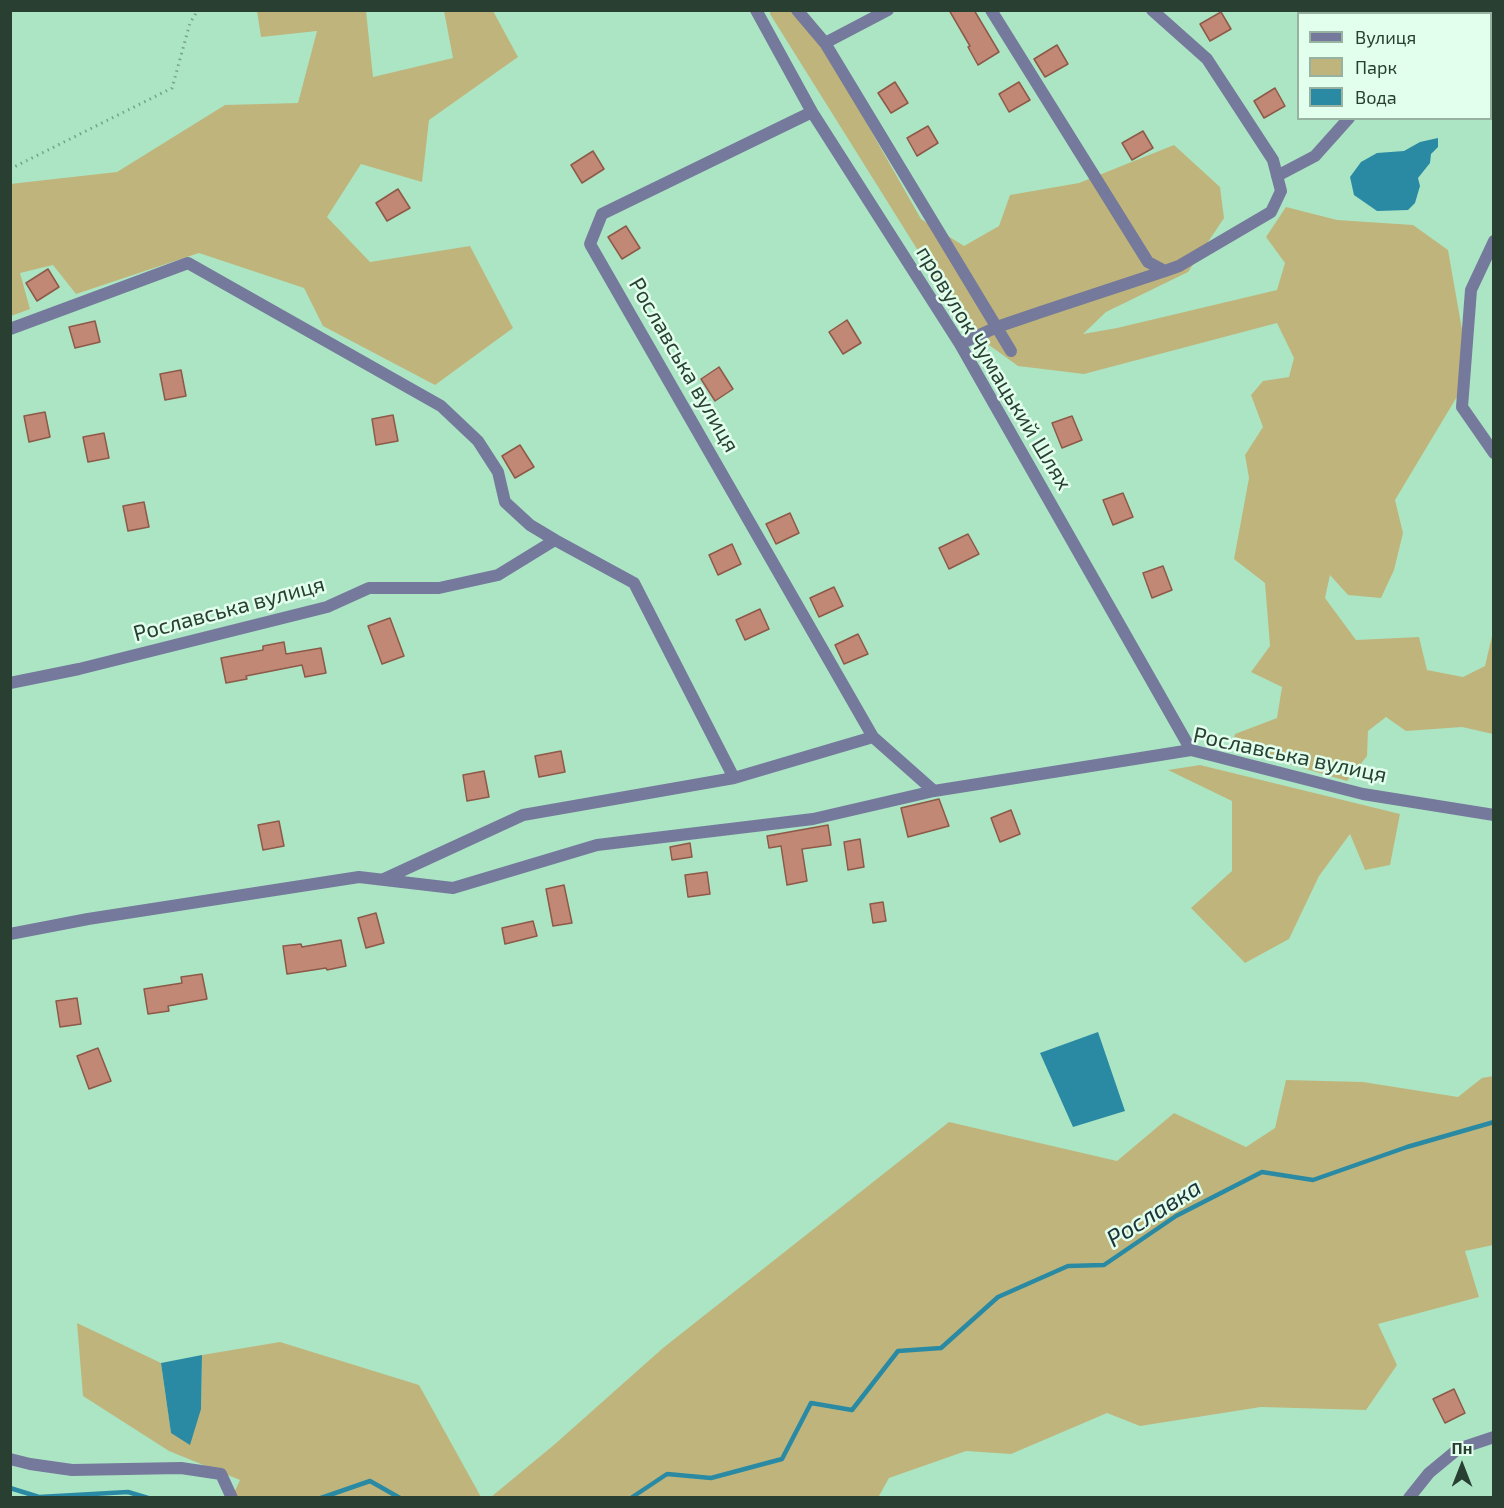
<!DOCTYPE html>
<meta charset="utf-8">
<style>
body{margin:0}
#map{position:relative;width:1504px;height:1508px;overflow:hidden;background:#ace5c4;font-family:"Exo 2",sans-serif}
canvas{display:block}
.frame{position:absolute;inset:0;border:12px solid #283f32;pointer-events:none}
.legend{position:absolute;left:1297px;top:12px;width:195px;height:108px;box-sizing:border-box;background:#e2ffed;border:2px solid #98b2a2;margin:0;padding:8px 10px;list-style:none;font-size:18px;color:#283f32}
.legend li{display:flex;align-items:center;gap:12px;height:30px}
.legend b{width:30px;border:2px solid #98b2a2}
.north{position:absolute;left:1432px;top:1436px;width:60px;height:60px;-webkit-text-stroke:4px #e2ffed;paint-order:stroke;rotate:0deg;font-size:16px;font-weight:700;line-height:24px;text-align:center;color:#283f32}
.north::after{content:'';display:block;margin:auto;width:21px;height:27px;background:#283f32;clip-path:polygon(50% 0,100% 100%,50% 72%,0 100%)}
</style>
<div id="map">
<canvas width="1504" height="1508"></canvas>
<div class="frame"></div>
<ul class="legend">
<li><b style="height:8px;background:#757a9c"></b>Вулиця</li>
<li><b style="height:16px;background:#bfb57c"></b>Парк</li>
<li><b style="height:16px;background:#2b8aa3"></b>Вода</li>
</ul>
<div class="north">Пн</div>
</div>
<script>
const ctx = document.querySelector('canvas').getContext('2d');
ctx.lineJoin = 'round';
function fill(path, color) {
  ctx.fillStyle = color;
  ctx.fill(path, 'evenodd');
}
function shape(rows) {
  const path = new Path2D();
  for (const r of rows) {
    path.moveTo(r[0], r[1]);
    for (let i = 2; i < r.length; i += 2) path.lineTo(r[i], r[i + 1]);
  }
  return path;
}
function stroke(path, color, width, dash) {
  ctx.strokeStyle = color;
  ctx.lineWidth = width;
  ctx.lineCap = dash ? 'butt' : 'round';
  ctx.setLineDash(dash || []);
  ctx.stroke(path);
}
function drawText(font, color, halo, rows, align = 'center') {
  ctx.font = font + ' "Exo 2",sans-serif';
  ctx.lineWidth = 5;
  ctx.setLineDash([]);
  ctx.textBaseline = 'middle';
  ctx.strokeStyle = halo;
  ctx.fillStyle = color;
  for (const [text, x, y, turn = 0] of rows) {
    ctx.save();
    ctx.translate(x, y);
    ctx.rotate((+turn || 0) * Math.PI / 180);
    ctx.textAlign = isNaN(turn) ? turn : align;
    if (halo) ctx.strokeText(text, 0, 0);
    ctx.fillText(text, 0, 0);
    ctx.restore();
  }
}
const green = shape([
 [257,11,366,11,373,77,453,58,444,11,493,11,518,57,429,120,422,182,361,164,327,217,370,262,470,246,513,328,435,385,323,326,304,288,199,253,76,294,53,265,20,273,30,309,11,316,10,184,117,172,225,105,298,103,317,31,261,37],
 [770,11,803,11,921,219,964,246,999,226,1010,195,1079,183,1174,145,1220,187,1224,218,1188,272,1106,312,1083,334,1117,328,1277,290,1285,263,1266,237,1286,207,1337,220,1413,225,1448,250,1470,375,1395,500,1403,533,1394,570,1381,598,1348,595,1330,575,1325,598,1356,640,1419,637,1427,670,1463,677,1485,666,1492,636,1493,636,1493,734,1462,727,1406,731,1386,717,1368,731,1367,756,1347,781,1231,747,1235,734,1277,718,1282,687,1251,672,1270,646,1265,583,1234,559,1249,478,1245,455,1263,427,1251,395,1263,381,1289,377,1294,358,1277,323,1084,374,1018,366,967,329,770,14],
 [1200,765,1400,814,1390,865,1365,870,1350,834,1319,876,1289,939,1245,963,1191,908,1232,871,1232,801,1168,770],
 [1493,1076,1493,1245,1465,1251,1479,1297,1378,1324,1397,1365,1366,1410,1261,1407,1140,1426,1107,1413,1011,1454,966,1451,889,1478,879,1496,879,1497,491,1497,555,1444,663,1348,949,1122,1117,1161,1174,1113,1246,1147,1275,1128,1286,1080,1363,1082,1458,1097,1482,1078],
 [77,1323,161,1363,171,1432,201,1409,202,1355,280,1342,419,1385,481,1497,232,1497,240,1480,169,1451,83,1396]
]);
const water = shape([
 [1438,138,1438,147,1431,154,1430,163,1418,178,1420,186,1415,203,1408,210,1377,211,1354,195,1350,177,1361,162,1377,153,1404,151,1420,142],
 [1098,1032,1125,1111,1073,1127,1040,1053],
 [202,1355,201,1409,190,1445,171,1433,161,1363]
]);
const stream = shape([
 [10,1488,39,1497,128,1492,148,1498],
 [321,1498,370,1481,400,1498],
 [631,1498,667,1474,711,1478,782,1459,811,1403,852,1410,898,1351,941,1348,998,1297,1068,1266,1104,1265,1176,1216,1262,1172,1313,1180,1407,1147,1494,1122]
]);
const building = shape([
 [949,10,974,10,999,52,978,65,968,47,970,46,949,10],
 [1221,12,1231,29,1210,41,1200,24,1221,12],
 [1057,45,1068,64,1045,77,1034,59,1057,45],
 [895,82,908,103,891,113,878,93,895,82],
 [1019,82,1030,100,1009,112,999,94,1019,82],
 [1275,88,1285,106,1264,118,1254,101,1275,88],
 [928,126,938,143,917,156,907,138,928,126],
 [1143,131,1153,148,1132,160,1122,143,1143,131],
 [593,151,604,169,582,183,571,165,593,151],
 [398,189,410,208,387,221,376,203,398,189],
 [626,226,640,248,622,259,608,237,626,226],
 [48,269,59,287,37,301,26,283,48,269],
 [847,320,861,343,843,354,829,332,847,320],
 [95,321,100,342,75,348,69,327,95,321],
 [719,367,733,389,715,401,701,379,719,367],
 [181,370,186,396,165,400,160,374,181,370],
 [45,412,50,437,29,442,24,416,45,412],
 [393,415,398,441,376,445,372,419,393,415],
 [1072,416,1082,440,1062,448,1052,423,1072,416],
 [104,433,109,458,88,462,83,437,104,433],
 [520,445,534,467,515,478,502,456,520,445],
 [1123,493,1133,517,1113,525,1103,500,1123,493],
 [144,502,149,527,128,531,123,506,144,502],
 [790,513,799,533,776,544,766,524,790,513],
 [968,534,979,554,949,569,939,548,968,534],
 [732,544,741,564,718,575,709,555,732,544],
 [1163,566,1172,590,1152,598,1143,573,1163,566],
 [834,587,843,606,819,617,810,598,834,587],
 [760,609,769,629,745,640,736,620,760,609],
 [390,618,404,656,382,664,368,626,390,618],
 [858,634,868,654,844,664,835,645,858,634],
 [284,642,286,654,321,648,326,673,305,677,302,665,246,676,247,679,226,683,221,658,263,650,263,646,284,642],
 [561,751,565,772,539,777,535,756,561,751],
 [484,771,489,797,467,801,463,775,484,771],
 [939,799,949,826,908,837,901,808,939,799],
 [1011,810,1020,834,1000,842,991,818,1011,810],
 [279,821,284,846,263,850,258,825,279,821],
 [828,825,831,845,802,849,807,881,787,885,781,846,769,848,767,836,828,825],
 [860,839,864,867,848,870,844,842,860,839],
 [690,843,692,857,672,860,670,847,690,843],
 [707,872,710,894,688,897,685,875,707,872],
 [564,885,572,923,553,926,546,889,564,885],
 [883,902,886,921,873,923,870,904,883,902],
 [376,913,384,943,366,948,358,918,376,913],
 [533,921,537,936,505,944,502,928,533,921],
 [341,940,346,966,327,970,326,968,287,974,283,946,301,944,302,947,341,940],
 [202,974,207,999,168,1006,169,1011,148,1014,144,989,182,983,181,977,202,974],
 [77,998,81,1024,60,1027,56,1001,77,998],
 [98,1048,111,1081,89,1089,77,1056,98,1048],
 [1454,1389,1465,1413,1445,1423,1433,1399,1454,1389]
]);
const path = shape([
 [10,169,172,88,190,23,198,10]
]);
const minor = shape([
 [756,10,812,112,960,344,1191,750],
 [797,10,825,43,888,10],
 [991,10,1148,262,1165,271,1179,266,1271,212,1281,191,1273,160,1207,59,1152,10],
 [1381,10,1383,14],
 [825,43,1011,351],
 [1490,95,1494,94],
 [812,112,602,214,590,244,873,737,934,791],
 [1277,176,1315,156,1349,118],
 [1494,241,1471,290,1462,407,1494,453],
 [10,329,188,263,441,406,478,441,498,472,505,502,530,525,555,540,634,583,734,778],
 [960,344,997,327,1041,312,1165,271],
 [10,683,79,669,327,607,369,588,439,588,498,575,555,540],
 [384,879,523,815,734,778,873,737],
 [10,934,88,919,359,877,453,888,597,845,813,819,934,791,1191,750,1363,794,1494,815],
 [10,1459,30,1464,72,1470,181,1468,221,1474,232,1498],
 [1409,1498,1429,1473,1458,1449,1494,1437]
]);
const streetNames = [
 ["Рославська вулиця",684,365,60],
 ["провулок Чумацький Шлях",994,368,59],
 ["Рославська вулиця",229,609,-15],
 ["Рославська вулиця",1290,755,12]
];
const waterNames = [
 ["Рославка",1154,1213,-32]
];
fill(green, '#bfb57c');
fill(water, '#2b8aa3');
stroke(stream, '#2b8aa3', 4.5);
fill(building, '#c08875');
stroke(building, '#8d5948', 1.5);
stroke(path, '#77a38a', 3, [1.5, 4.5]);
stroke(minor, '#757a9c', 12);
drawText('22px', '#283f32', '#e2ffed', streetNames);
drawText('italic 24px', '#1d3239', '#e2ffed', waterNames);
</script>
